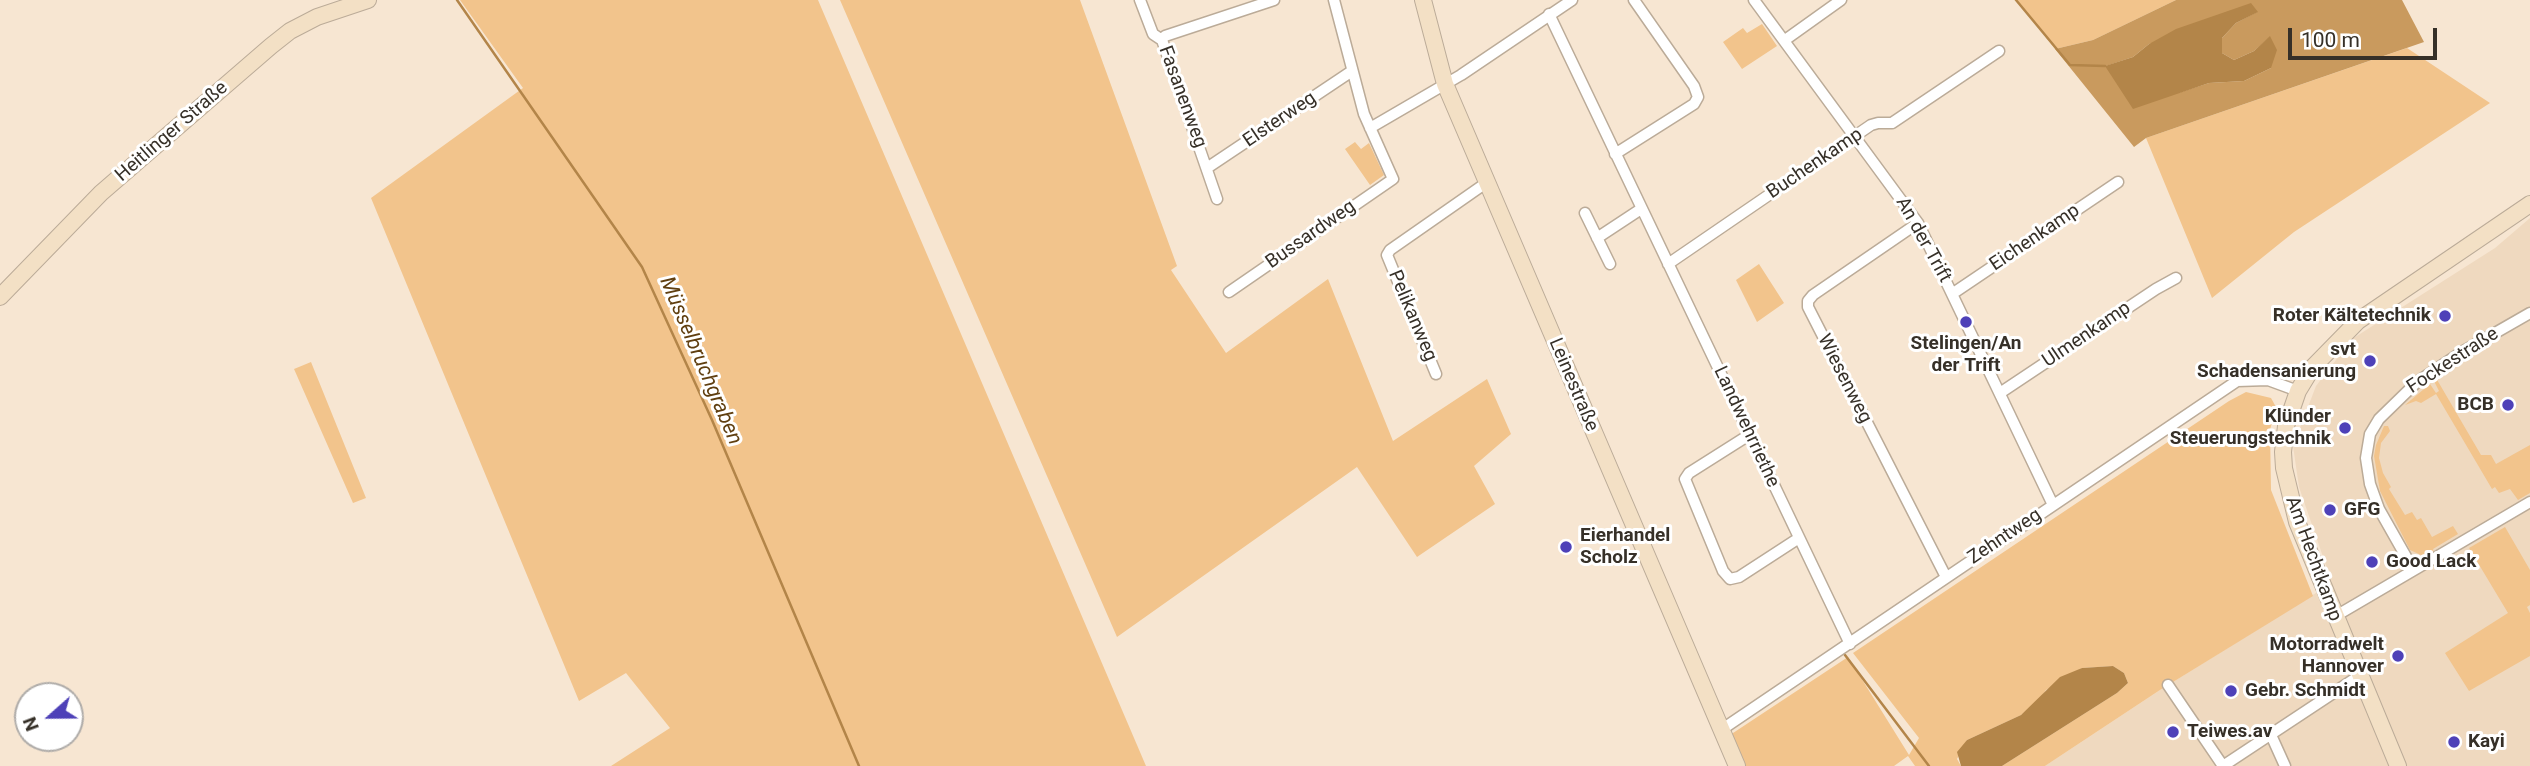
<!DOCTYPE html>
<meta charset="utf-8">
<style>
body{margin:0}
#map{position:relative;width:2530px;height:766px;overflow:hidden;background:#f7e6d2;font-family:Roboto,sans-serif}
canvas{display:block}
.north{position:absolute;left:14px;top:682px;width:70px;height:70px;box-sizing:border-box;background:#fff;border:2px solid #afaca9;border-radius:50%;rotate:249deg;font-size:19px;font-weight:700;line-height:28px;text-align:center;color:#363028}
.north::after{content:'';display:block;margin:auto;width:24px;height:32px;background:#4e41b8;clip-path:polygon(50% 0,100% 100%,50% 72%,0 100%)}
.scale{position:absolute;left:2288px;top:28px;width:149px;height:32px;box-sizing:border-box;border:4px solid #363028;border-top:0;padding-left:9px;font-size:21px;line-height:24px;white-space:nowrap;color:#363028;-webkit-text-stroke:5px #fff;paint-order:stroke}
</style>
<div id="map">
<canvas width="2530" height="766"></canvas>
<div class="north">N</div>
<div class="scale">100 m</div>
</div>
<script>
const ctx = document.querySelector('canvas').getContext('2d');
ctx.lineJoin = 'round';
function fill(path, color) {
  ctx.fillStyle = color;
  ctx.fill(path, 'evenodd');
}
function shape(rows) {
  const path = new Path2D();
  for (const r of rows) {
    path.moveTo(r[0], r[1]);
    for (let i = 2; i < r.length; i += 2) path.lineTo(r[i], r[i + 1]);
  }
  return path;
}
function stroke(path, color, width, dash) {
  ctx.strokeStyle = color;
  ctx.lineWidth = width;
  ctx.lineCap = dash ? 'butt' : 'round';
  ctx.setLineDash(dash || []);
  ctx.stroke(path);
}
function drawText(font, color, halo, rows, align = 'center') {
  ctx.font = font + ' Roboto,sans-serif';
  ctx.lineWidth = 6;
  ctx.setLineDash([]);
  ctx.textBaseline = 'middle';
  ctx.strokeStyle = halo;
  ctx.fillStyle = color;
  for (const [text, x, y, turn = 0] of rows) {
    ctx.save();
    ctx.translate(x, y);
    ctx.rotate((+turn || 0) * Math.PI / 180);
    ctx.textAlign = isNaN(turn) ? turn : align;
    if (halo) ctx.strokeText(text, 0, 0);
    ctx.fillText(text, 0, 0);
    ctx.restore();
  }
}
const built = shape([
 [2530,218,2530,766,2045,766,2160,690,2332,583,2299,487,2293,446,2316,386,2352,339,2495,248]
]);
const green = shape([
 [460,0,818,0,1146,766,611,766,670,728,626,673,579,701,371,198,523,88],
 [840,0,1080,0,1177,266,1171,270,1226,353,1328,279,1393,441,1487,379,1511,434,1474,466,1495,504,1417,557,1357,467,1117,637],
 [2017,0,2176,0,2093,40,2055,49],
 [1762,24,1777,46,1742,69,1723,42,1743,28,1747,33],
 [2407,48,2490,103,2294,232,2212,298,2146,138],
 [1355,142,1361,149,1369,143,1384,175,1370,185,1345,149],
 [1759,264,1784,303,1757,322,1736,280],
 [311,362,366,498,353,503,294,369],
 [2436,378,2481,455,2491,455,2496,464,2530,445,2530,493,2518,500,2510,489,2499,493,2495,487,2492,489,2436,394,2421,403,2416,401,2405,405,2430,384,2436,393,2439,391,2435,383],
 [2246,392,2271,398,2276,407,2270,430,2271,490,2313,596,2160,690,2045,766,2002,766,2117,693,2128,683,2124,673,2113,666,2082,668,2046,690,2039,700,2021,715,1967,740,1957,759,1961,766,1915,766,1908,756,1894,766,1744,766,1730,735,1848,657,1909,755,1919,738,1853,653,2229,401],
 [2384,426,2388,426,2390,431,2381,443,2379,458,2383,473,2391,487,2389,489,2405,515,2412,512,2417,520,2421,518,2432,537,2453,526,2458,534,2433,549,2434,552,2431,554,2421,555,2410,550,2380,491,2374,456,2376,445],
 [2505,527,2530,570,2530,605,2527,607,2530,613,2530,656,2469,691,2445,653,2508,613,2469,548]
]);
const forest = shape([
 [2176,0,2402,0,2424,42,2146,138,2134,147,2055,49,2093,40],
 [2257,12,2236,23,2222,38,2222,53,2234,60,2254,51,2270,37,2271,68,2244,81,2209,83,2178,93,2106,66,2133,57,2149,44]
]);
const water = shape([
 [2251,3,2258,12,2236,23,2222,38,2222,53,2234,60,2254,51,2270,36,2277,50,2271,68,2244,81,2209,83,2133,109,2105,66,2133,57,2149,44,2176,29],
 [2113,666,2124,673,2128,683,2117,693,2002,766,1961,766,1957,752,1967,740,2021,715,2060,677,2082,668]
]);
const stream = shape([
 [457,0,642,267,712,420,859,766],
 [2016,0,2070,65,2105,66],
 [1845,655,1929,766]
]);
const street = shape([
 [1140,0,1153,34,1162,40,1217,199],
 [1754,0,1918,223,2053,505],
 [1549,14,1850,644],
 [1162,40,1165,36,1274,0],
 [1785,40,1841,0],
 [1370,128,1461,75,1572,0],
 [1615,154,1694,104,1698,97,1694,86,1634,0],
 [1207,168,1352,71],
 [1585,213,1610,264],
 [1918,223,1813,295,1808,301,1808,307,1946,577],
 [1597,238,1641,209],
 [1668,264,1871,125,1878,123,1892,123,1999,51],
 [1229,292,1393,179,1364,114,1334,0],
 [1952,294,2118,182],
 [1436,374,1387,255,1390,250,1486,183],
 [2000,393,2156,289,2176,278],
 [1749,435,1689,473,1685,479,1723,571,1730,579,1739,577,1799,538],
 [2413,569,2379,509,2370,484,2366,458,2370,434,2379,419,2417,382,2462,352,2530,313],
 [2334,617,2530,502],
 [2168,685,2223,766],
 [1721,730,2237,381,2268,380,2298,391],
 [2271,735,2285,766],
 [2223,766,2359,676]
]);
const secondary = shape([
 [1423,0,1445,84,1737,766],
 [0,297,101,193,271,46,290,31,317,17,368,0],
 [2398,766,2297,522,2284,468,2283,452,2286,426,2298,391,2312,368,2358,321,2530,204]
]);
const markers = [
 [2445,316,7,"#4e41b8"],
 [1966,322,7,"#4e41b8"],
 [2370,361,7,"#4e41b8"],
 [2508,405,7,"#4e41b8"],
 [2345,428,7,"#4e41b8"],
 [2330,510,7,"#4e41b8"],
 [1566,547,7,"#4e41b8"],
 [2372,562,7,"#4e41b8"],
 [2398,656,7,"#4e41b8"],
 [2231,691,7,"#4e41b8"],
 [2173,732,7,"#4e41b8"],
 [2454,742,7,"#4e41b8"]
];
const streetNames = [
 ["Fasanenweg",1182,97,70],
 ["Elsterweg",1280,120,-34],
 ["Heitlinger Straße",172,132,-41],
 ["Buchenkamp",1815,164,-34],
 ["Bussardweg",1311,235,-35],
 ["Eichenkamp",2035,238,-34],
 ["An der Trift",1923,240,61],
 ["Pelikanweg",1412,316,67],
 ["Ulmenkamp",2087,335,-34],
 ["Fockestraße",2453,361,-33],
 ["Wiesenweg",1844,379,63],
 ["Leinestraße",1573,385,67],
 ["Landwehrriethe",1746,427,65],
 ["Zehntweg",2005,537,-34],
 ["Am Hechtkamp",2313,559,70]
];
const poiNames = [
 ["Roter Kältetechnik",2431,316,"right"],
 ["Stelingen/An",1966,344,"center"],
 ["der Trift",1966,366,"center"],
 ["svt",2356,350,"right"],
 ["Schadensanierung",2356,372,"right"],
 ["BCB",2494,405,"right"],
 ["Klünder",2331,417,"right"],
 ["Steuerungstechnik",2331,439,"right"],
 ["GFG",2344,510],
 ["Eierhandel",1580,536],
 ["Scholz",1580,558],
 ["Good Lack",2386,562],
 ["Motorradwelt",2384,645,"right"],
 ["Hannover",2384,667,"right"],
 ["Gebr. Schmidt",2245,691],
 ["Teiwes.av",2187,732],
 ["Kayi",2468,742]
];
const waterNames = [
 ["Müsselbruchgraben",700,361,67]
];
fill(built, '#efd9bf');
fill(green, '#f2c48c');
fill(forest, '#c99a5e');
fill(water, '#b38549');
stroke(stream, '#b38549', 2.5);
stroke(street, '#bbab98', 13);
stroke(secondary, '#bbab98', 18);
stroke(street, '#fff', 10);
stroke(secondary, '#f3e0c5', 16);
for (const [x, y, r, color] of markers) {
  const dot = new Path2D();
  dot.arc(x, y, r, 0, 2 * Math.PI);
  ctx.fillStyle = color;
  ctx.fill(dot);
  stroke(dot, '#fff', 2.5);
}
drawText('19px', '#363028', '#fff', streetNames);
drawText('bold 19px', '#363028', '#fff', poiNames, 'left');
drawText('italic 21px', '#603f10', '#fff', waterNames);
</script>
